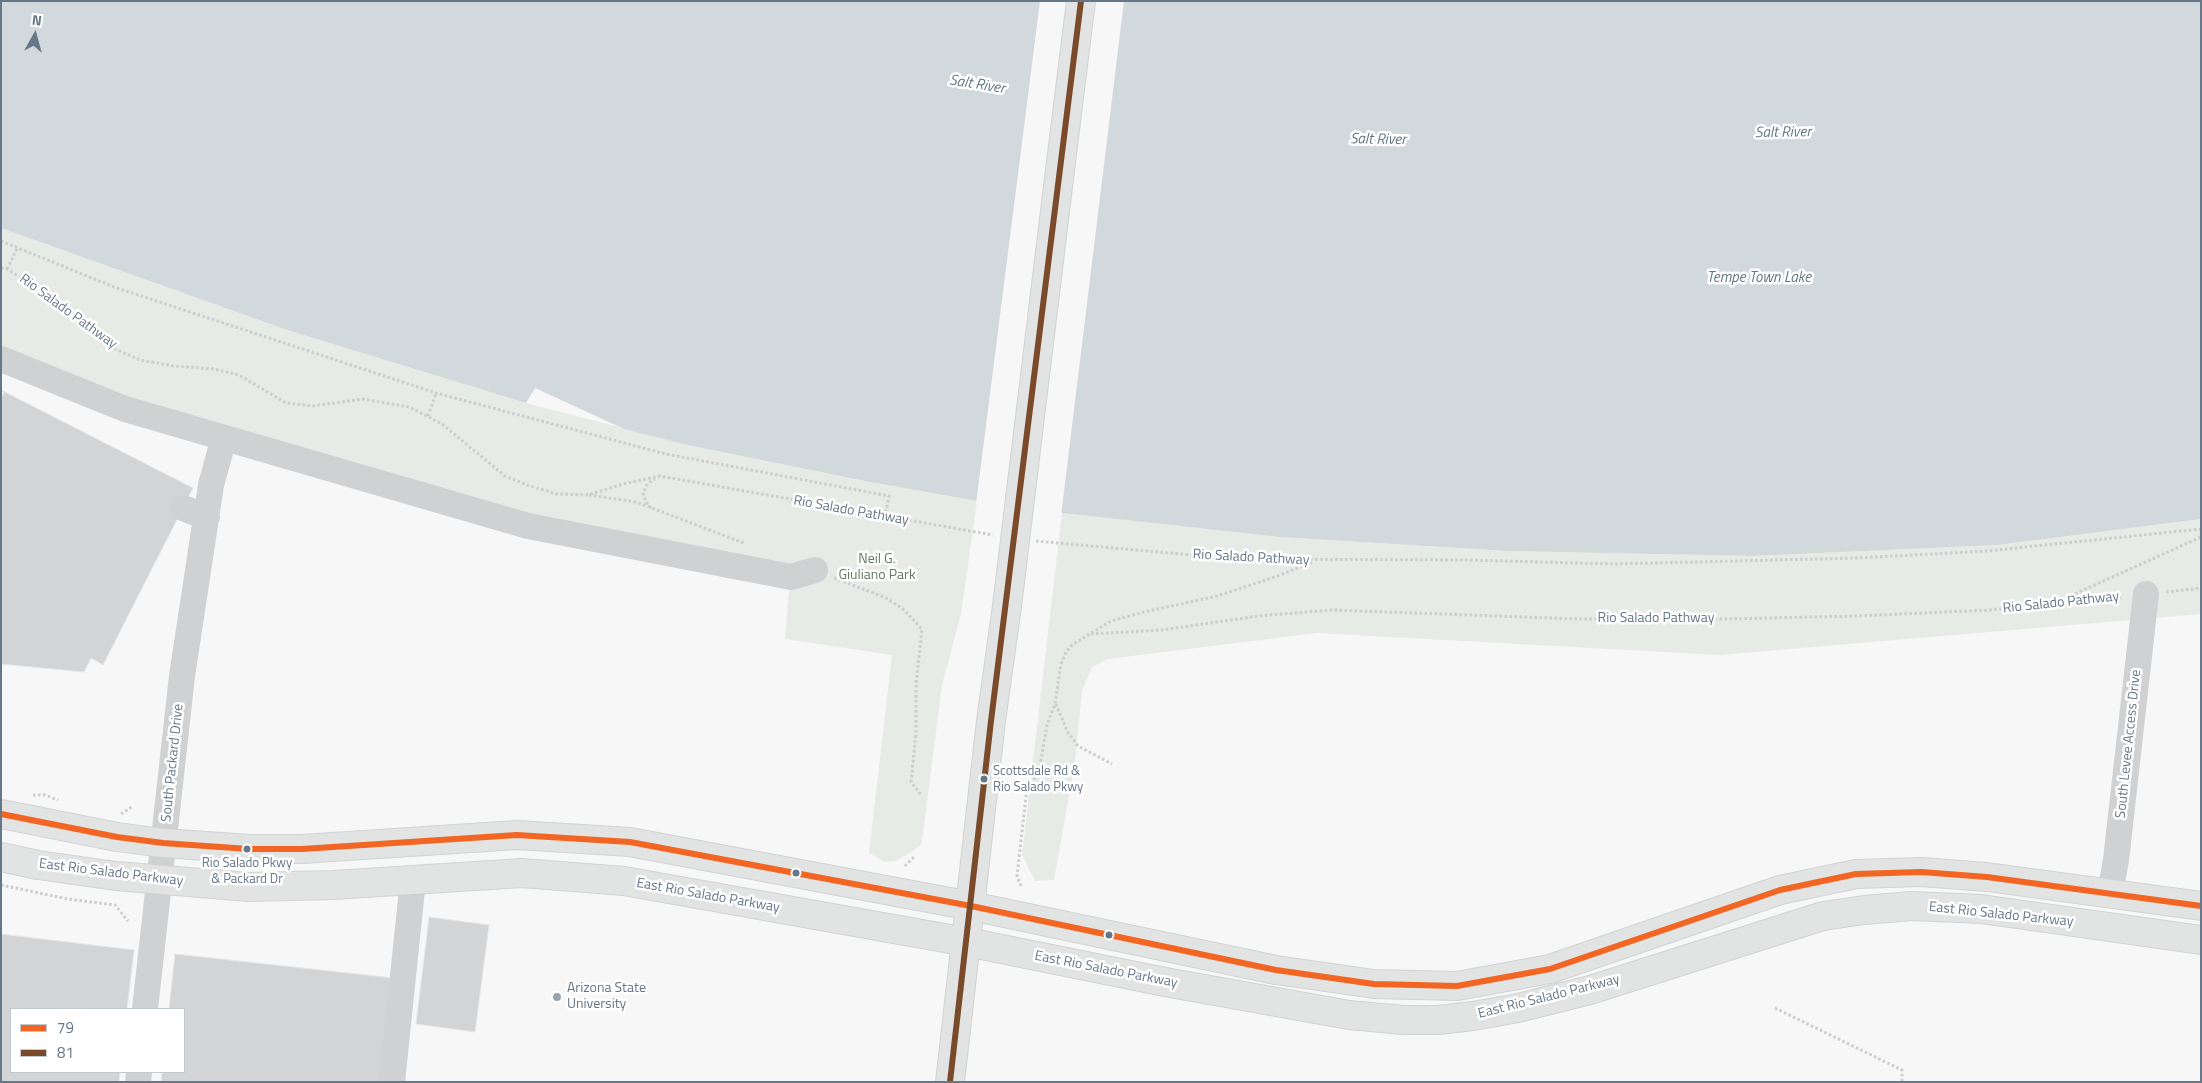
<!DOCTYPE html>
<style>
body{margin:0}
#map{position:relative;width:2202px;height:1083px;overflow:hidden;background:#f7f7f7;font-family:"Titillium Web",sans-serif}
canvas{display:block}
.frame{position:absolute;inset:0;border:2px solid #678;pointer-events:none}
.legend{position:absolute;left:10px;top:1008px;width:175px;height:65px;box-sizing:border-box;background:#fff;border:1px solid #c2c9cf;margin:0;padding:6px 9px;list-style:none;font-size:15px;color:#678}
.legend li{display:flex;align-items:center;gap:10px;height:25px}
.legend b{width:25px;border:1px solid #c2c9cf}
.north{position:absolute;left:10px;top:10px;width:50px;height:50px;-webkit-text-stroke:4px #fff;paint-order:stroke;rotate:7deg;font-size:14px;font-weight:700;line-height:20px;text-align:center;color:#678}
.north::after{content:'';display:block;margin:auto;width:18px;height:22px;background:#678;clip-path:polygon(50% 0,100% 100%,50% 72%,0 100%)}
</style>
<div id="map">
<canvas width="2202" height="1083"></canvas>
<div class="frame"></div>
<ul class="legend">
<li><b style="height:6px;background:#f26522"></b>79</li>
<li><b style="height:6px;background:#7a4b2a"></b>81</li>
</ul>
<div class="north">N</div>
</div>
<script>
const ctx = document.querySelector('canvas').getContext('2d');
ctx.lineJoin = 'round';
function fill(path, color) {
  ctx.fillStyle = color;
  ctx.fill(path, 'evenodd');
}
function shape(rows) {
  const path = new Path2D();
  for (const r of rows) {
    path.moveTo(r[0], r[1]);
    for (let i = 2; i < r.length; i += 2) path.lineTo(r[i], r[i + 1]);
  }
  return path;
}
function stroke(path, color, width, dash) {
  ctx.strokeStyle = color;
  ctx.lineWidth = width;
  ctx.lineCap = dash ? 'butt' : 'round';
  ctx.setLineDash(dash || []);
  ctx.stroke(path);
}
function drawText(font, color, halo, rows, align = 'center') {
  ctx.font = font + ' "Titillium Web",sans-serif';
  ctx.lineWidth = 5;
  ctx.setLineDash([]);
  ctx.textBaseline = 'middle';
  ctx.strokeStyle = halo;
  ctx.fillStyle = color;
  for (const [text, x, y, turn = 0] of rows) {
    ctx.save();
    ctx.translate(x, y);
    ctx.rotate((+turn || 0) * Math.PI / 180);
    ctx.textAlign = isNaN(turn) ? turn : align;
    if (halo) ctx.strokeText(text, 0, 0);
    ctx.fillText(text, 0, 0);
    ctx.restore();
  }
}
const green = shape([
 [1,228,287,330,526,403,692,446,870,482,977,501,961,614,942,685,922,841,920,846,896,861,885,862,869,853,892,655,785,639,789,589,125,403,1,347],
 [1062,513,1280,537,1508,551,1753,556,1998,545,2201,519,2201,614,1719,655,1317,633,1108,659,1092,667,1082,691,1075,762,1054,880,1035,881,1022,855]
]);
const water = shape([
 [1,1,2201,1,2201,519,1998,545,1753,556,1508,551,1280,537,1062,513,977,501,870,482,692,446,624,429,535,388,526,403,287,330,1,228]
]);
const pier = shape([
 [1040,1,1124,1,1061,516,976,504]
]);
const building = shape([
 [1,390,193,488,103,665,91,658,84,672,1,664,1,398,4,393,1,390],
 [429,917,489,925,475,1032,416,1024,429,917],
 [1,934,134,950,127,1009,11,1009,11,1072,120,1072,119,1082,1,1082,1,934],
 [175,954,412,980,400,1082,161,1082,162,1072,184,1072,184,1009,169,1009,175,954]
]);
const path = shape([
 [1,241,114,287,436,393,666,454,889,496,885,517],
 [1,268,7,269,41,290,78,317,111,347,140,360,174,366,214,369,239,375,286,403,313,406,363,399,409,407,442,424,505,476,527,485,557,494,588,495,623,484,660,476,993,535],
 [7,269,18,247],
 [428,416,436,393],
 [589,495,636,502,744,543],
 [651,508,646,502,643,493,648,483,655,479],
 [1036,541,1236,559,1464,560,1615,564,1856,558,1987,551,2201,529],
 [834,578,884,597,902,608,922,629,916,685,916,733,911,782,921,795],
 [2166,592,2201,588],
 [2057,602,2201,537],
 [1091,634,1162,630,1258,616,1332,610,1579,619,1726,619,1856,616,1990,610,2123,597],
 [1056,704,1067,731,1078,746,1112,764],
 [33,795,45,795,58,800],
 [121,814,133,806],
 [905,866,914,857],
 [1,885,68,899,115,905,128,921],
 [1021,886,1017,876,1027,788,1039,772,1047,725,1055,704,1061,664,1066,652,1072,645,1111,621,1144,612,1217,596,1275,577,1313,562],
 [1775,1008,1902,1070,1902,1082]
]);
const minor = shape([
 [1,359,125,409,528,526,791,577,815,570],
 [183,508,207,517],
 [2110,893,2116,860,2146,594],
 [145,1009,182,676,211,485,224,438],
 [138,1082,139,1072],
 [392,1082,413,880]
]);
const major = shape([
 [1060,170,1081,1],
 [1,814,117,837,163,843,249,849,302,849,517,835,630,842,971,906,1276,970,1374,984,1457,986,1550,969,1780,890,1856,874,1921,872,1987,877,2201,906],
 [1,857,38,865,116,876,249,887,334,885,522,873,624,881,967,942,1165,982,1349,1015,1404,1020,1438,1020,1473,1016,1518,1008,1590,990,1823,916,1864,910,1911,906,1981,909,2201,940],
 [950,1082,991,721,1007,606]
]);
const majorBridge = shape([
 [1007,606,1060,170]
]);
const bus1 = shape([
 [1,814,117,837,163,843,249,849,302,849,517,835,630,842,971,906,1276,970,1374,984,1457,986,1550,969,1780,890,1856,874,1921,872,1987,877,2201,906]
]);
const bus2 = shape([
 [950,1082,991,721,1081,1]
]);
const markers = [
 [984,779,4.5,"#678"],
 [247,849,4.5,"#678"],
 [796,873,4.5,"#678"],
 [1109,935,4.5,"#678"],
 [557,997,5,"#99a4af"]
];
const busNames = [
 ["Scottsdale Rd &",993,772],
 ["Rio Salado Pkwy",993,788],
 ["Rio Salado Pkwy",247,864,"center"],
 ["& Packard Dr",247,880,"center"]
];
const streetNames = [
 ["Rio Salado Pathway",68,312,36],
 ["Rio Salado Pathway",851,511,10],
 ["Rio Salado Pathway",1251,558,3],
 ["Rio Salado Pathway",2061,603,-6],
 ["Rio Salado Pathway",1656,619],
 ["South Levee Access Drive",2129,744,-84],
 ["South Packard Drive",173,763,-84],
 ["East Rio Salado Parkway",111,873,7],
 ["East Rio Salado Parkway",708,896,10],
 ["East Rio Salado Parkway",2001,915,6],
 ["East Rio Salado Parkway",1106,970,11],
 ["East Rio Salado Parkway",1549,997,-14]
];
const parkNames = [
 ["Neil G.",877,560],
 ["Giuliano Park",877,576]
];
const poiNames = [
 ["Arizona State",567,989],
 ["University",567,1005]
];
const waterNames = [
 ["Salt River",977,85,9],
 ["Salt River",1783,133,-1],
 ["Salt River",1378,140,1],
 ["Tempe Town Lake",1759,278]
];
fill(green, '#e6ebe5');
fill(water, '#d2d9dc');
fill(pier, '#f7f7f7');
fill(building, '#d3d4d5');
stroke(building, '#e6e6e6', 1);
stroke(major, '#d2d3d5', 30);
stroke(path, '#cccdce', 3, [2.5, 2.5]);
stroke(minor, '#cfd1d2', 26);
stroke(major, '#e2e3e3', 28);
stroke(majorBridge, '#d2d3d5', 30, []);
stroke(majorBridge, '#e2e3e3', 28);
stroke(bus1, '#f26522', 6);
stroke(bus2, '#7a4b2a', 6);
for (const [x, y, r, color] of markers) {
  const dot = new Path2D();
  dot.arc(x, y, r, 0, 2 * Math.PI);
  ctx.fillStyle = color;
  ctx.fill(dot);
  stroke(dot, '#fff', 2);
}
drawText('13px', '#678', '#fff', busNames, 'left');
drawText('14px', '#678', '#fff', streetNames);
drawText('14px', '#657a61', '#fff', parkNames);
drawText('14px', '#678', '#fff', poiNames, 'left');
drawText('italic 15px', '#627883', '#fff', waterNames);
</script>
